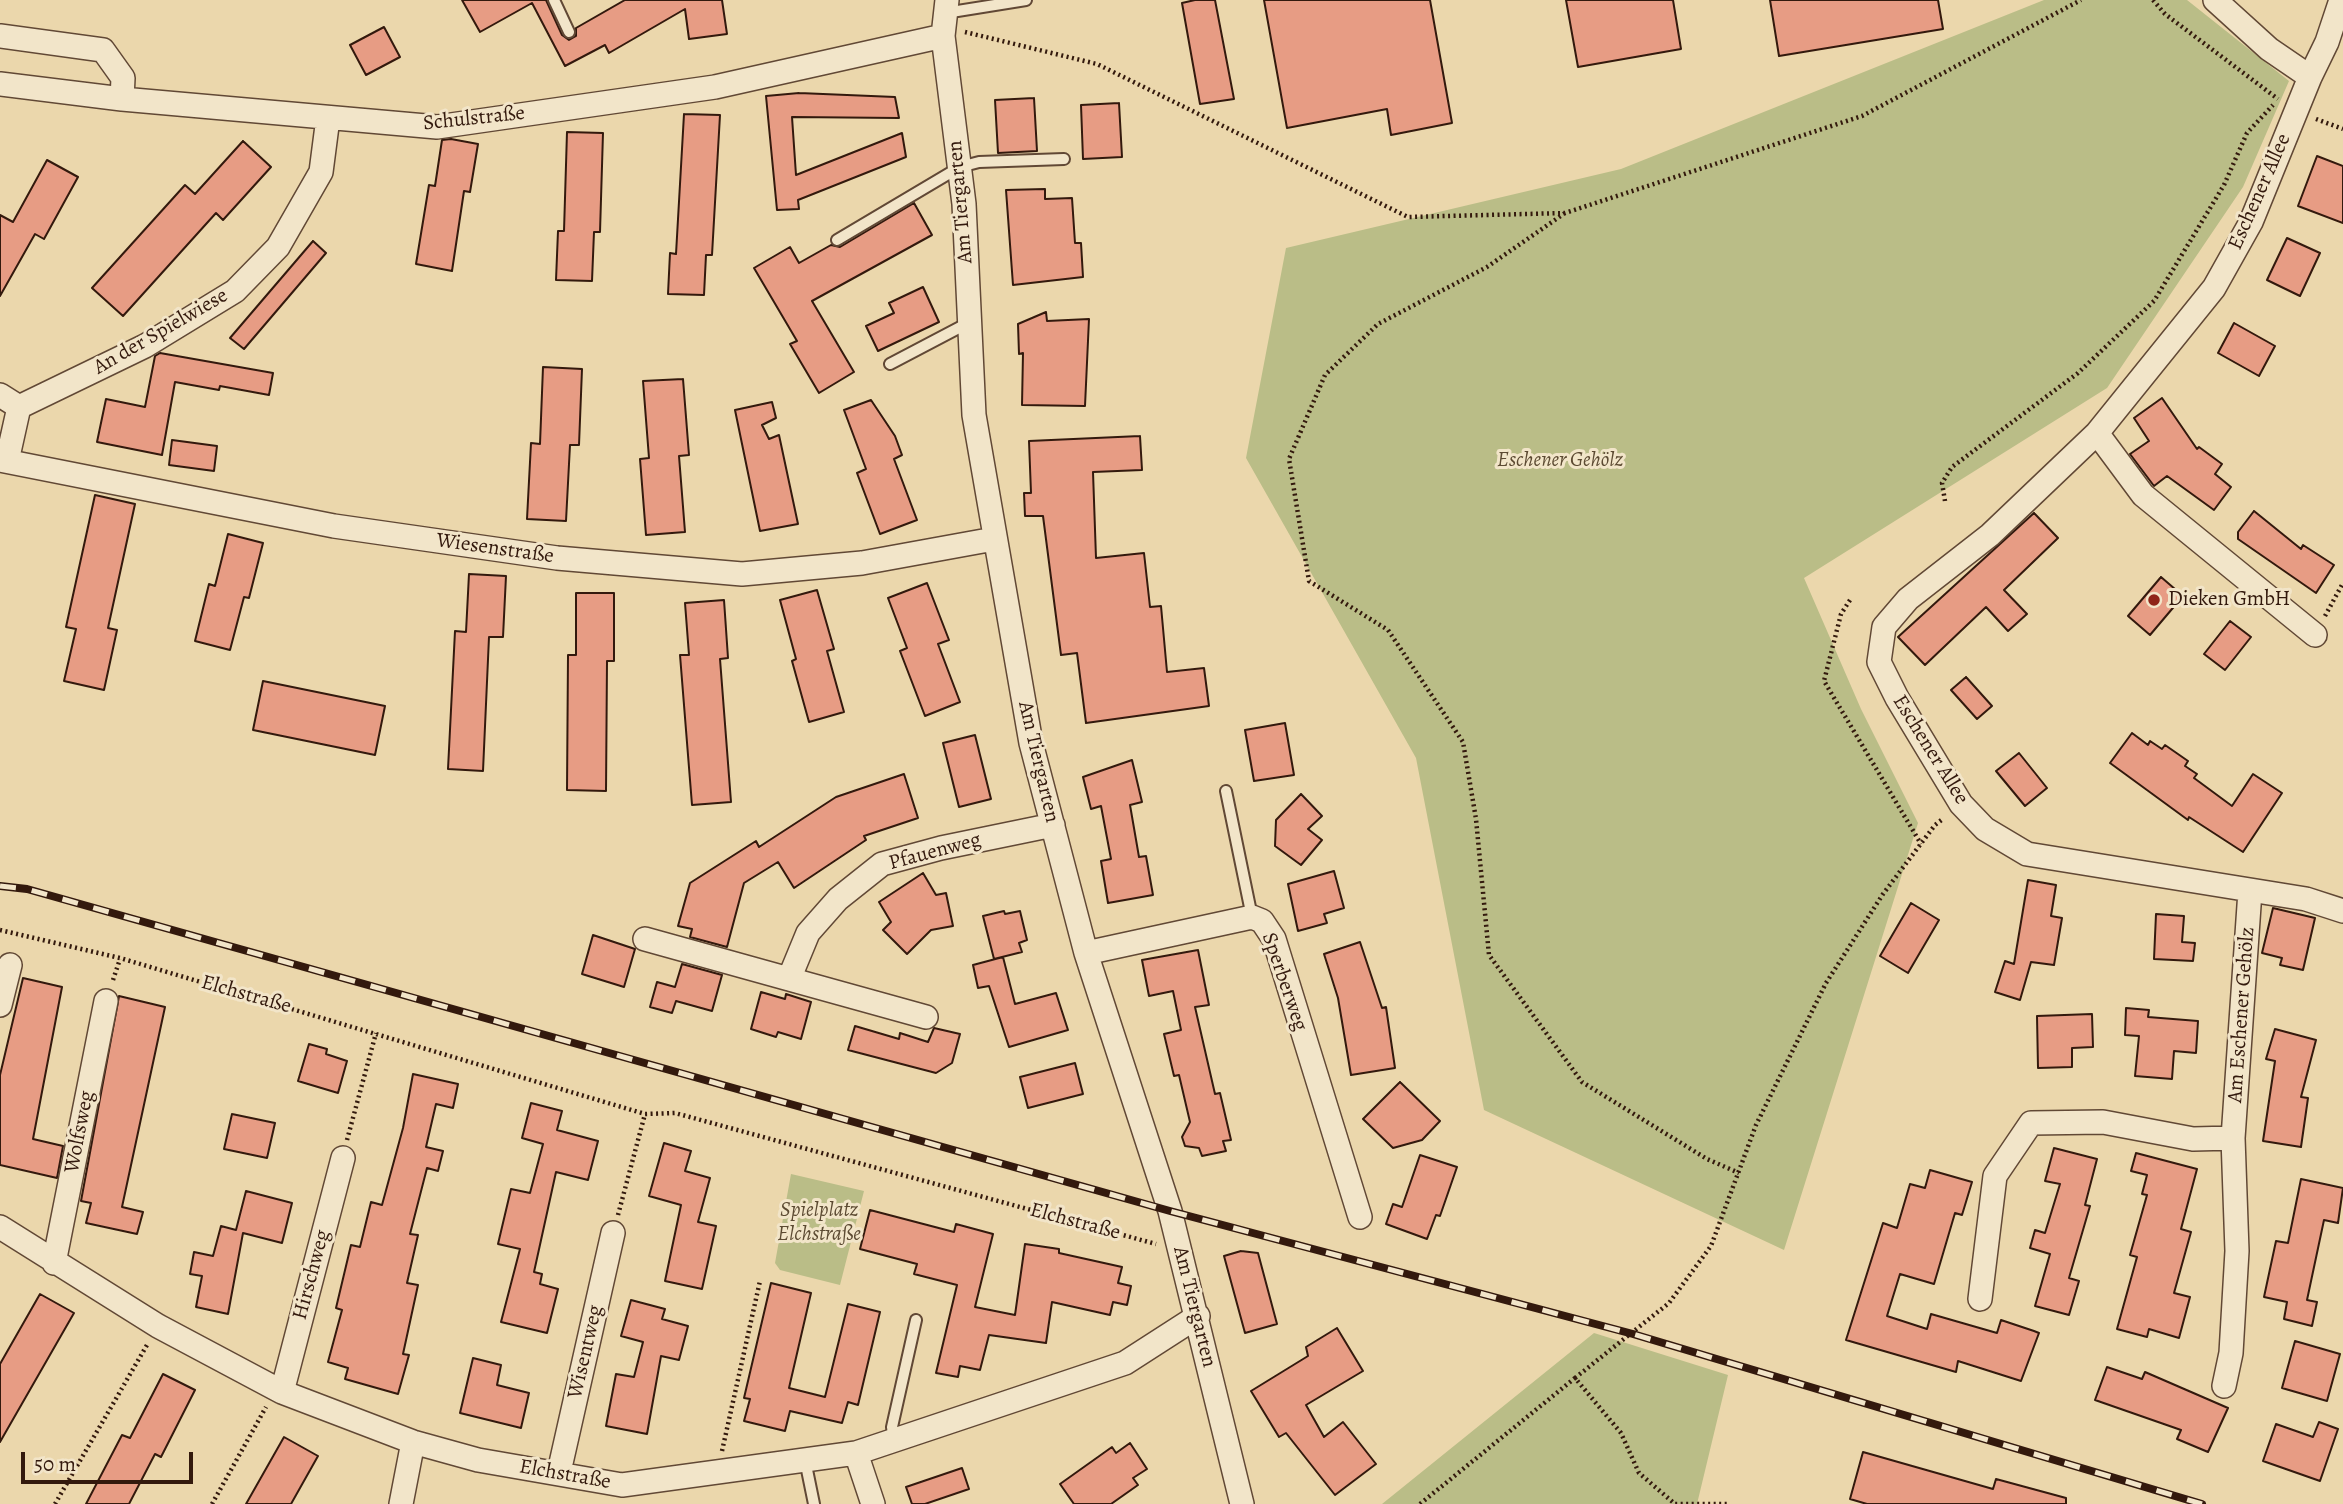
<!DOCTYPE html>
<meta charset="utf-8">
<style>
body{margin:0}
#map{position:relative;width:2343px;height:1504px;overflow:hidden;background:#ebd7ac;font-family:Alegreya,serif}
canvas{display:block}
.scale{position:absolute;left:21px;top:1452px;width:172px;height:32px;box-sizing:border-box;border:4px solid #33190d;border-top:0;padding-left:9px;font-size:21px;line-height:24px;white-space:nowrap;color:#33190d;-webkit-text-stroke:5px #f2e5c9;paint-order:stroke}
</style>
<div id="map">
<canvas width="2343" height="1504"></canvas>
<div class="scale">50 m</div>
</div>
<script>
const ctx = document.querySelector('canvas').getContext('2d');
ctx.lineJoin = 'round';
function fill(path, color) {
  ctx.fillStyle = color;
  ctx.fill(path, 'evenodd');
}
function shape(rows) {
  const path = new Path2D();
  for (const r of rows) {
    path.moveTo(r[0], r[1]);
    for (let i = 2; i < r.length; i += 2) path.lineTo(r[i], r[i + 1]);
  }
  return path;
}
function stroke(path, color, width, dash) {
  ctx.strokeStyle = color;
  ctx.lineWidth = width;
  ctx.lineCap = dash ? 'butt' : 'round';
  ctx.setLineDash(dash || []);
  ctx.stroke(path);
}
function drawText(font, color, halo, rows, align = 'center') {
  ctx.font = font + ' Alegreya,serif';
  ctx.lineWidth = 6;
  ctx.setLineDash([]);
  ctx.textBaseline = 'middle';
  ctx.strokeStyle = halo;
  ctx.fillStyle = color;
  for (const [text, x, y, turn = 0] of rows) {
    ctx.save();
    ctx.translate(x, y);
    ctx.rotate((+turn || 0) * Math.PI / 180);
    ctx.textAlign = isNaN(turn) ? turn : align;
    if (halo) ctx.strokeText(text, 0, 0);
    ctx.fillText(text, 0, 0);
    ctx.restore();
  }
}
const green = shape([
 [2044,0,2187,0,2289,81,2243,187,2107,388,1804,578,1861,709,1918,823,1784,1250,1484,1110,1416,758,1246,458,1286,248,1621,169],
 [791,1174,864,1191,840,1285,780,1270,775,1263],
 [1594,1333,1728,1375,1697,1504,1382,1504]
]);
const building = shape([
 [462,0,546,0,562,35,569,40,576,36,576,28,625,0,722,0,727,34,689,39,685,9,609,53,605,45,565,66,532,3,480,32,462,0],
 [1195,0,1215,0,1234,99,1200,104,1182,3,1195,0],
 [1264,0,1430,0,1452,123,1391,135,1387,109,1287,128,1264,0],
 [1566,0,1673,0,1681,49,1578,67,1566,0],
 [1770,0,1938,0,1943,29,1779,56,1770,0],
 [384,27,400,57,366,75,350,45,384,27],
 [799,93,895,97,899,118,792,117,796,175,902,133,906,157,798,200,799,209,777,210,766,96,799,93],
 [1034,98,1037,151,998,153,995,100,1034,98],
 [1119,103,1122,157,1083,159,1081,105,1119,103],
 [684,114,720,115,712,255,706,255,704,295,668,294,670,253,676,254,684,114],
 [567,132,603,133,600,232,594,232,592,281,556,280,558,231,564,231,567,132],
 [451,139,478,144,470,192,464,191,452,271,416,264,429,185,435,186,442,140,451,139],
 [243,141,271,167,223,220,216,213,123,316,92,288,185,185,195,194,243,141],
 [2317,156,2343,166,2343,223,2298,206,2317,156],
 [47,160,78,177,44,239,35,234,0,296,0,215,13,222,47,160],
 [1045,189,1045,199,1072,198,1075,243,1081,243,1083,277,1013,285,1006,190,1045,189],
 [914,203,932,235,812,301,854,372,819,393,790,344,797,341,754,268,790,247,799,263,831,245,840,247,914,203],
 [2287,238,2320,253,2300,296,2267,280,2287,238],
 [313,241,326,253,244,349,230,338,313,241],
 [923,287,939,322,878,351,866,326,894,313,889,303,923,287],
 [1046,312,1047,321,1089,319,1085,406,1022,405,1023,353,1019,354,1018,324,1046,312],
 [2234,323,2275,346,2259,376,2218,353,2234,323],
 [160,353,273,373,269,395,220,386,219,390,175,382,162,455,97,442,106,399,145,407,155,356,160,353],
 [543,367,582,369,579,445,570,445,566,521,527,519,531,443,540,444,543,367],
 [683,379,689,455,679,456,685,532,646,535,640,459,649,458,643,381,683,379],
 [2162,398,2197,449,2199,447,2222,464,2215,474,2231,487,2214,510,2167,476,2154,486,2130,454,2149,441,2134,418,2162,398],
 [871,400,895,436,902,455,894,459,917,520,880,534,857,473,866,469,844,410,871,400],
 [772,402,776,418,762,425,769,439,779,435,798,524,760,531,735,410,772,402],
 [1140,436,1142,470,1093,472,1096,558,1144,553,1150,607,1161,606,1167,672,1204,668,1209,706,1086,723,1077,653,1061,655,1043,516,1025,516,1024,493,1031,493,1029,441,1140,436],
 [172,440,217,446,214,471,169,465,172,440],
 [95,495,135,504,108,628,117,630,104,690,64,681,76,629,66,627,95,495],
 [2254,511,2301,549,2303,545,2334,565,2316,593,2238,539,2238,532,2254,511],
 [2034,513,2058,538,2004,590,2027,614,2008,631,1986,607,1925,665,1898,637,2034,513],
 [228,534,263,543,249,598,244,597,230,650,195,641,209,584,215,586,228,534],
 [469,574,506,576,503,637,489,637,483,771,448,769,455,631,466,632,469,574],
 [2161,577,2183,596,2150,635,2128,616,2161,577],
 [927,583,949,640,938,644,960,702,925,716,900,651,907,648,888,598,927,583],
 [817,590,834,649,827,651,844,712,809,722,792,661,796,659,780,600,817,590],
 [576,593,614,593,614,661,607,661,606,791,567,790,568,655,576,655,576,593],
 [724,600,728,658,720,659,731,802,692,805,680,655,689,655,685,603,724,600],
 [2230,621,2251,637,2225,670,2204,654,2230,621],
 [1966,677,1992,706,1977,719,1951,690,1966,677],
 [263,681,385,706,375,755,253,730,263,681],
 [1285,723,1294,775,1254,781,1245,730,1285,723],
 [2132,733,2148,745,2150,741,2162,749,2165,745,2188,761,2185,766,2197,774,2194,778,2232,806,2253,774,2282,793,2243,852,2189,817,2188,820,2110,763,2132,733],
 [975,735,991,799,959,807,943,743,975,735],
 [2019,753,2047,788,2025,806,1996,771,2019,753],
 [1132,760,1142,802,1130,805,1139,857,1146,856,1153,895,1108,903,1101,861,1111,859,1101,806,1091,809,1083,777,1132,760],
 [904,774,918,818,864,836,866,840,794,888,778,862,744,883,727,947,690,937,692,929,678,926,690,883,756,841,759,847,836,797,904,774],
 [1301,794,1322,816,1308,829,1322,840,1301,865,1275,846,1276,820,1301,794],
 [1334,871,1344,908,1324,914,1327,923,1298,931,1288,884,1334,871],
 [923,873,936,895,946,893,953,926,931,930,907,954,883,930,891,922,879,902,923,873],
 [2028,880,2056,885,2051,916,2062,918,2054,965,2031,962,2020,1000,1995,992,2005,961,2014,964,2028,880],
 [1911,903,1939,920,1908,973,1880,956,1911,903],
 [2273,908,2315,918,2303,970,2280,965,2282,958,2262,953,2273,908],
 [1004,911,1005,914,1020,911,1027,940,1019,943,1022,952,994,959,983,916,1004,911],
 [2156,914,2184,916,2182,942,2195,943,2193,961,2154,959,2156,914],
 [593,935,635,949,624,987,582,974,593,935],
 [1360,942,1382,1008,1386,1007,1395,1068,1351,1075,1338,998,1324,954,1360,942],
 [1198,950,1209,1005,1195,1007,1215,1094,1220,1093,1231,1140,1223,1141,1226,1151,1202,1156,1199,1148,1185,1146,1182,1137,1190,1122,1179,1075,1174,1076,1164,1034,1181,1030,1173,991,1149,996,1142,960,1198,950],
 [1003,957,1015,1004,1056,993,1068,1030,1009,1047,989,986,978,988,973,965,1003,957],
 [682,964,722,975,712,1011,676,1001,672,1013,650,1007,657,982,675,987,682,964],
 [23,978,62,987,33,1139,63,1146,57,1178,0,1165,0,1075,23,978],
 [761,992,785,999,786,994,811,1002,801,1039,778,1032,776,1037,751,1029,761,992],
 [119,996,165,1007,122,1207,143,1212,137,1234,86,1223,91,1203,81,1201,119,996],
 [2126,1008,2149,1010,2148,1017,2198,1021,2196,1053,2174,1051,2172,1079,2135,1076,2139,1036,2125,1035,2126,1008],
 [2092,1014,2093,1047,2072,1048,2072,1067,2038,1068,2037,1016,2092,1014],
 [855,1026,899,1039,900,1033,928,1042,934,1028,960,1034,952,1063,936,1073,848,1050,855,1026],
 [2275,1029,2316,1040,2301,1097,2308,1098,2301,1147,2263,1141,2275,1061,2266,1059,2275,1029],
 [309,1044,327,1049,326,1054,347,1061,338,1093,298,1081,309,1044],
 [1075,1063,1083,1094,1028,1108,1020,1077,1075,1063],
 [413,1074,458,1084,453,1108,436,1104,426,1147,443,1151,438,1171,427,1168,410,1234,418,1235,407,1283,418,1285,403,1354,409,1355,398,1394,345,1379,348,1368,328,1362,342,1310,336,1308,351,1245,360,1247,371,1202,382,1205,403,1128,413,1074],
 [1400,1082,1440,1121,1422,1140,1393,1148,1363,1119,1400,1082],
 [531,1103,562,1111,557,1130,598,1141,588,1180,556,1172,534,1272,542,1274,540,1284,558,1289,547,1333,501,1322,520,1249,498,1244,511,1189,530,1193,543,1144,522,1138,531,1103],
 [232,1114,275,1123,267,1158,224,1149,232,1114],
 [664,1143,691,1151,685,1171,710,1178,698,1222,716,1226,702,1289,665,1281,681,1205,649,1196,664,1143],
 [2054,1148,2097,1159,2085,1205,2090,1206,2069,1278,2079,1281,2069,1315,2035,1306,2050,1254,2030,1248,2035,1230,2045,1233,2060,1184,2045,1181,2054,1148],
 [2136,1153,2197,1169,2181,1229,2191,1232,2174,1293,2190,1297,2179,1338,2149,1329,2147,1337,2117,1329,2137,1257,2130,1255,2147,1195,2142,1194,2147,1175,2131,1171,2136,1153],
 [1420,1155,1457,1167,1440,1216,1436,1215,1427,1239,1386,1224,1393,1204,1402,1207,1420,1155],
 [1930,1170,1972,1182,1962,1215,1955,1213,1934,1284,1900,1274,1887,1316,1927,1329,1931,1314,1997,1333,2001,1320,2034,1331,2039,1333,2021,1381,1958,1361,1956,1372,1846,1340,1883,1223,1897,1228,1910,1184,1925,1188,1930,1170],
 [2301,1179,2343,1188,2338,1223,2324,1220,2307,1300,2317,1302,2312,1326,2284,1319,2287,1302,2264,1297,2276,1241,2288,1243,2301,1179],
 [246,1191,292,1203,282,1243,243,1233,228,1314,196,1307,202,1276,190,1274,194,1252,213,1256,221,1226,236,1230,246,1191],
 [870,1210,954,1232,956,1224,993,1234,975,1307,1015,1315,1025,1244,1059,1249,1059,1253,1122,1267,1118,1283,1131,1286,1127,1305,1113,1302,1110,1315,1052,1302,1046,1343,989,1335,980,1370,960,1366,958,1377,936,1373,957,1285,914,1274,917,1264,860,1249,870,1210],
 [1241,1251,1258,1253,1277,1324,1245,1333,1224,1256,1241,1251],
 [771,1283,811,1293,789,1388,825,1397,848,1304,880,1312,858,1405,848,1402,842,1423,790,1411,785,1431,744,1421,750,1399,744,1398,771,1283],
 [40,1294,74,1313,0,1442,0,1364,40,1294],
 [631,1300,665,1309,662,1319,688,1326,679,1360,661,1356,647,1434,606,1426,616,1374,634,1377,643,1342,621,1336,631,1300],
 [1337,1328,1363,1371,1306,1405,1324,1437,1343,1422,1376,1464,1335,1495,1286,1433,1279,1437,1251,1391,1308,1356,1306,1347,1337,1328],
 [2295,1341,2340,1354,2327,1401,2282,1388,2295,1341],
 [473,1358,501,1365,497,1385,529,1393,521,1428,460,1413,473,1358],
 [2107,1367,2142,1379,2145,1372,2228,1408,2208,1452,2177,1439,2181,1430,2095,1400,2107,1367],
 [163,1374,195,1390,161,1457,155,1454,129,1504,86,1504,122,1435,130,1438,163,1374],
 [2319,1422,2338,1429,2320,1481,2263,1461,2276,1424,2313,1437,2319,1422],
 [284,1437,318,1456,291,1504,246,1504,284,1437],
 [1130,1443,1147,1469,1133,1478,1138,1485,1111,1504,1074,1504,1060,1484,1112,1447,1116,1453,1130,1443],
 [1863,1452,1993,1489,1996,1479,2066,1498,2066,1504,1867,1504,1850,1499,1863,1452],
 [962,1468,969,1489,925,1504,912,1504,906,1487,962,1468]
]);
const path = shape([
 [2153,0,2165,14,2278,99],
 [965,32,1097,64,1408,217,1565,213,1862,116,2081,0],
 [2316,119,2343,129],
 [1565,213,1487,267,1378,324,1325,375,1289,459,1309,581,1388,630,1463,742,1476,819,1489,955,1582,1082,1707,1159,1739,1173],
 [1945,501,1942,483,1952,467,2078,373,2154,301,2224,185,2247,133,2273,105],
 [1850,600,1841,614,1824,681,1921,844],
 [2325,616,2343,583],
 [0,930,120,958,645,1114,675,1113,1156,1244],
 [113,980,120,959],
 [347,1140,376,1033],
 [618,1215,645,1114],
 [1575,1378,1669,1303,1711,1246,1756,1125,1826,983,1883,894,1935,825,1944,818],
 [722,1451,760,1281],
 [55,1504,147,1345],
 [212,1504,266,1407],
 [1420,1504,1575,1378,1621,1433,1639,1473,1675,1504,1727,1504]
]);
const service = shape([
 [554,0,569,32],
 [945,13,1026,0],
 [837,240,960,167,979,162,1064,159],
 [890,364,970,322],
 [1226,791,1252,917],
 [894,1442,892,1427,916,1320],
 [805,1460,814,1504]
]);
const minor = shape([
 [947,0,943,36,964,204,974,415,1031,743,1086,953,1170,1211,1242,1504],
 [2215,0,2269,49,2310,77],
 [2341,0,2327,42,2310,77,2251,222,2214,288,2097,433,1990,535,1908,599,1884,627,1879,662,1897,698,1961,804,1985,829,2027,854,2306,899,2343,911],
 [0,36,103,50,123,78,122,99],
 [0,84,122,99,437,127,715,87,943,36],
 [0,395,19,407,145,346,235,291,278,247,321,172,328,118],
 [2097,433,2143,495,2315,635],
 [0,460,334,526,557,558,742,574,862,563,994,539],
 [7,461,19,407],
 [645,939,789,979,808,933,838,899,882,864,941,848,1053,825],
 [1086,953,1252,917,1262,921,1274,939,1360,1217],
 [789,979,926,1017],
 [0,1005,10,965],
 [0,1227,158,1326,282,1392,413,1442,478,1460,622,1485,856,1453,1125,1363,1198,1316],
 [54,1263,106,1001],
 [1980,1299,1995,1176,2031,1123,2103,1122,2193,1139,2233,1138],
 [2224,1386,2231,1353,2237,1251,2233,1138,2250,891],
 [282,1392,343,1158],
 [856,1453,873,1504],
 [559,1472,613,1233],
 [401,1504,413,1442]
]);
const rail = shape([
 [0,886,27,889,1170,1211,1633,1334,2202,1504]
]);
const markers = [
 [2154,600,7,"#8f2418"]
];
const streetNames = [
 ["Schulstraße",474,119,-6],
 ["Eschener Allee",2260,192,-66],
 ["Am Tiergarten",961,202,-95],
 ["An der Spielwiese",161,332,-30],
 ["Wiesenstraße",495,549,8],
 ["Eschener Allee",1930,750,58],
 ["Am Tiergarten",1038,762,77],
 ["Pfauenweg",935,852,-15],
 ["Sperberweg",1284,982,71],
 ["Elchstraße",246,995,16],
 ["Am Eschener Gehölz",2242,1015,-86],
 ["Wolfsweg",80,1132,-79],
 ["Elchstraße",1075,1222,15],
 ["Hirschweg",312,1275,-75],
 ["Am Tiergarten",1194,1307,76],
 ["Wisentweg",586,1352,-77],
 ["Elchstraße",565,1475,10]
];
const parkNames = [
 ["Eschener Gehölz",1560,461],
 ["Spielplatz",819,1211],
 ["Elchstraße",819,1235]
];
const poiNames = [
 ["Dieken GmbH",2168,600]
];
fill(green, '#babd87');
fill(building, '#e79c84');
stroke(building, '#33190d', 2);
stroke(service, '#614835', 14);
stroke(minor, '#614835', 26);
stroke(path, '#33190d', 4.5, [2, 3.5]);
stroke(service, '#f2e5c9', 10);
stroke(minor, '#f2e5c9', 23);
stroke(rail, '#33190d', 8);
stroke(rail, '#f2e5c9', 5, [16]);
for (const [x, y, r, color] of markers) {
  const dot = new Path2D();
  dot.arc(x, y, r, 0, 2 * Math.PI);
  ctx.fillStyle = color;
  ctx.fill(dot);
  stroke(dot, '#f2e5c9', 2.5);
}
drawText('21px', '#33190d', '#f2e5c9', streetNames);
drawText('italic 21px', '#5c4a32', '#f2e5c9', parkNames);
drawText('21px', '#33190d', '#f2e5c9', poiNames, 'left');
</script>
